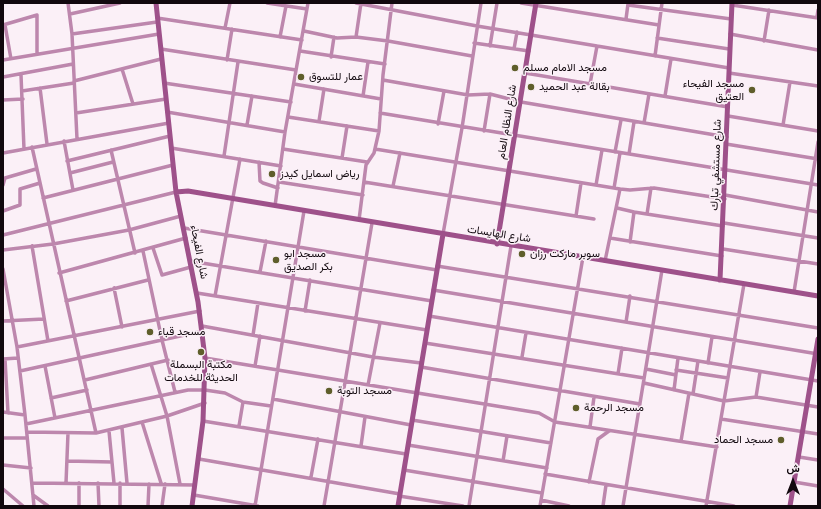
<!DOCTYPE html>
<meta charset="utf-8">
<style>
body{margin:0}
#map{position:relative;width:821px;height:509px;overflow:hidden;background:#fbf0f7;font-family:"Roboto Serif",Vazirmatn,serif}
canvas{display:block}
.frame{position:absolute;inset:0;border:4px solid #11080e;pointer-events:none}
.north{position:absolute;left:773px;top:461px;width:40px;height:40px;-webkit-text-stroke:3px #fbf0f7;paint-order:stroke;rotate:0deg;font-size:11px;font-weight:700;line-height:16px;text-align:center;color:#11080e}
.north::after{content:'';display:block;margin:auto;width:14px;height:18px;background:#11080e;clip-path:polygon(50% 0,100% 100%,50% 72%,0 100%)}
</style>
<div id="map">
<canvas width="821" height="509"></canvas>
<div class="frame"></div>
<div class="north">ش</div>
</div>
<script>
const ctx = document.querySelector('canvas').getContext('2d');
ctx.lineJoin = 'round';
function shape(rows) {
  const path = new Path2D();
  for (const r of rows) {
    path.moveTo(r[0], r[1]);
    for (let i = 2; i < r.length; i += 2) path.lineTo(r[i], r[i + 1]);
  }
  return path;
}
function stroke(path, color, width, dash) {
  ctx.strokeStyle = color;
  ctx.lineWidth = width;
  ctx.lineCap = dash ? 'butt' : 'round';
  ctx.setLineDash(dash || []);
  ctx.stroke(path);
}
function drawText(font, color, halo, rows, align = 'center') {
  ctx.font = font + ' "Roboto Serif",Vazirmatn,serif';
  ctx.lineWidth = 3;
  ctx.setLineDash([]);
  ctx.textBaseline = 'middle';
  ctx.strokeStyle = halo;
  ctx.fillStyle = color;
  for (const [text, x, y, turn = 0] of rows) {
    ctx.save();
    ctx.translate(x, y);
    ctx.rotate((+turn || 0) * Math.PI / 180);
    ctx.textAlign = isNaN(turn) ? turn : align;
    if (halo) ctx.strokeText(text, 0, 0);
    ctx.fillText(text, 0, 0);
    ctx.restore();
  }
}
const street = shape([
 [68,3,72,34,77,139],
 [267,3,307,9],
 [356,3,477,26,729,68],
 [521,3,659,25],
 [628,5,731,19],
 [732,5,818,18],
 [70,14,120,3],
 [817,17,818,10],
 [157,18,302,40],
 [626,19,628,4],
 [3,25,37,15,37,54],
 [5,25,11,59],
 [225,28,230,3],
 [304,31,337,38,356,37,388,41,472,56],
 [72,34,157,22],
 [730,34,818,50],
 [280,37,286,6],
 [356,37,361,3],
 [657,38,729,49],
 [764,41,769,10],
 [474,43,529,51],
 [490,46,497,3],
 [161,49,296,70],
 [514,49,517,32],
 [300,51,385,64],
 [655,56,662,3],
 [331,57,334,37],
 [3,60,159,34],
 [227,60,232,29],
 [122,69,133,104],
 [525,73,728,107],
 [729,73,818,86],
 [21,75,24,149],
 [3,77,73,64],
 [383,80,468,95,490,94,521,102,727,137],
 [74,81,161,59],
 [164,83,291,102],
 [294,84,381,99],
 [590,84,597,46],
 [40,88,47,144],
 [22,91,74,83],
 [363,96,368,62],
 [665,96,671,59],
 [3,100,23,99],
 [167,112,285,132],
 [76,113,166,99],
 [380,113,818,185],
 [728,116,818,131],
 [288,117,379,131],
 [319,121,324,89],
 [644,123,649,94],
 [438,124,444,91],
 [247,125,252,96],
 [783,125,790,82],
 [484,131,490,94],
 [64,141,73,190],
 [726,144,818,159],
 [32,147,96,433],
 [171,148,281,166],
 [283,149,367,162],
 [375,149,620,189,630,190,654,188,725,199],
 [111,150,135,253],
 [615,152,621,120],
 [3,153,169,123],
 [629,154,634,122],
 [224,156,238,62],
 [342,158,347,126],
 [67,161,170,136],
 [259,162,260,181,263,183,278,188],
 [70,173,113,162],
 [279,182,363,195],
 [364,182,594,219],
 [3,185,5,178,36,169],
 [596,185,602,150],
 [393,186,400,153],
 [614,188,620,153],
 [725,195,818,212],
 [43,198,173,165],
 [275,206,285,132,308,3],
 [617,208,634,212],
 [3,211,20,205,20,189,40,183],
 [647,214,651,188],
 [576,216,581,183],
 [359,220,366,165,374,153,379,131,383,75,392,3],
 [724,223,818,238],
 [184,228,437,270],
 [443,234,462,128,481,3],
 [3,235,176,192],
 [610,238,722,256],
 [630,242,634,212,723,226],
 [32,246,48,341],
 [153,248,162,275,191,267],
 [723,249,818,264],
 [3,250,53,244,129,230,181,216],
 [143,251,162,340,175,392],
 [190,261,432,301],
 [605,261,620,189],
 [437,266,818,328],
 [3,269,17,347,25,415,34,506],
 [260,272,266,241],
 [59,273,186,238],
 [114,288,122,327],
 [433,290,818,354],
 [794,292,818,142],
 [197,293,427,330],
 [215,296,240,159],
 [66,301,148,280],
 [305,311,310,280],
 [429,316,818,381],
 [3,321,44,319],
 [626,322,630,296],
 [202,326,373,357,421,363],
 [253,335,258,303],
 [425,343,644,378],
 [17,347,200,311],
 [522,357,526,333],
 [205,358,539,413,555,422,717,447],
 [3,359,18,358],
 [5,359,8,413],
 [708,363,712,337],
 [151,364,167,416,180,484],
 [45,366,55,418],
 [255,366,260,336],
 [421,367,640,404],
 [646,369,676,375],
 [676,370,728,378],
 [20,371,203,331],
 [618,374,622,348],
 [85,380,168,360],
 [644,383,724,401,756,397,818,407],
 [368,385,380,323],
 [674,390,678,358],
 [693,394,698,361],
 [756,397,760,372],
 [51,398,87,390],
 [273,399,411,425],
 [3,412,25,415],
 [721,419,818,434],
 [412,420,551,443],
 [203,421,406,454],
 [142,422,161,483],
 [26,424,188,390,205,390,225,393,243,402,271,406],
 [239,426,243,402],
 [590,427,594,397],
 [122,428,127,483],
 [109,431,114,483],
 [27,432,96,433,167,416,205,403],
 [3,438,27,438],
 [681,441,689,393],
 [408,445,547,468],
 [361,446,365,417],
 [799,457,818,460],
 [199,459,400,494],
 [67,461,112,462],
 [503,461,507,436],
 [3,465,31,468],
 [404,470,542,493],
 [545,474,734,506],
 [311,477,318,439],
 [589,482,598,439,609,431],
 [794,482,818,486],
 [32,483,195,485],
 [66,483,68,433],
 [98,483,99,506],
 [120,483,120,506],
 [3,489,23,506],
 [33,495,48,506],
 [194,495,258,506],
 [399,496,463,506],
 [541,500,569,506],
 [79,506,79,483],
 [148,506,149,484],
 [162,506,165,484],
 [255,506,304,211],
 [324,506,372,223],
 [469,506,511,246],
 [540,506,583,257],
 [603,506,606,485],
 [623,506,662,270],
 [706,506,744,284]
]);
const secondary = shape([
 [156,3,176,192,198,302,205,358,203,421,192,506],
 [176,192,188,191,818,296],
 [497,244,536,3],
 [720,280,732,3],
 [398,506,443,234],
 [790,506,818,339]
]);
const markers = [
 [515,68,4,"#5f5e2b"],
 [301,77,4,"#5f5e2b"],
 [531,87,4,"#5f5e2b"],
 [752,90,4,"#5f5e2b"],
 [272,174,4,"#5f5e2b"],
 [522,254,4,"#5f5e2b"],
 [276,260,4,"#5f5e2b"],
 [150,332,4,"#5f5e2b"],
 [201,352,4,"#5f5e2b"],
 [329,391,4,"#5f5e2b"],
 [576,408,4,"#5f5e2b"],
 [781,440,4,"#5f5e2b"]
];
const poiNames = [
 ["مسجد الامام مسلم",523,68],
 ["عمار للتسوق",309,77],
 ["مسجد الفيحاء",744,84,"right"],
 ["العتيق",744,97,"right"],
 ["بقالة عبد الحميد",539,87],
 ["رياض اسمايل كيدز",280,174],
 ["مسجد ابو",284,254],
 ["بكر الصديق",284,267],
 ["سوبر ماركت رزان",530,254],
 ["مسجد قباء",158,332],
 ["مكتبة البسملة",201,365,"center"],
 ["الحديثة للخدمات",201,378,"center"],
 ["مسجد التوبة",337,391],
 ["مسجد الرحمة",584,408],
 ["مسجد الحماد",773,440,"right"]
];
const streetNames = [
 ["شارع النظام العام",507,122,-81],
 ["شارع مستشفي تبارك",716,165,-88],
 ["شارع الهايسات",499,234,9],
 ["شارع الفيحاء",199,252,79]
];
stroke(street, '#bd87ad', 3.5);
stroke(secondary, '#9e518a', 5);
for (const [x, y, r, color] of markers) {
  const dot = new Path2D();
  dot.arc(x, y, r, 0, 2 * Math.PI);
  ctx.fillStyle = color;
  ctx.fill(dot);
  stroke(dot, '#fbf0f7', 1.5);
}
drawText('11px', '#11080e', '#fbf0f7', poiNames, 'left');
drawText('11px', '#11080e', '#fbf0f7', streetNames);
</script>
